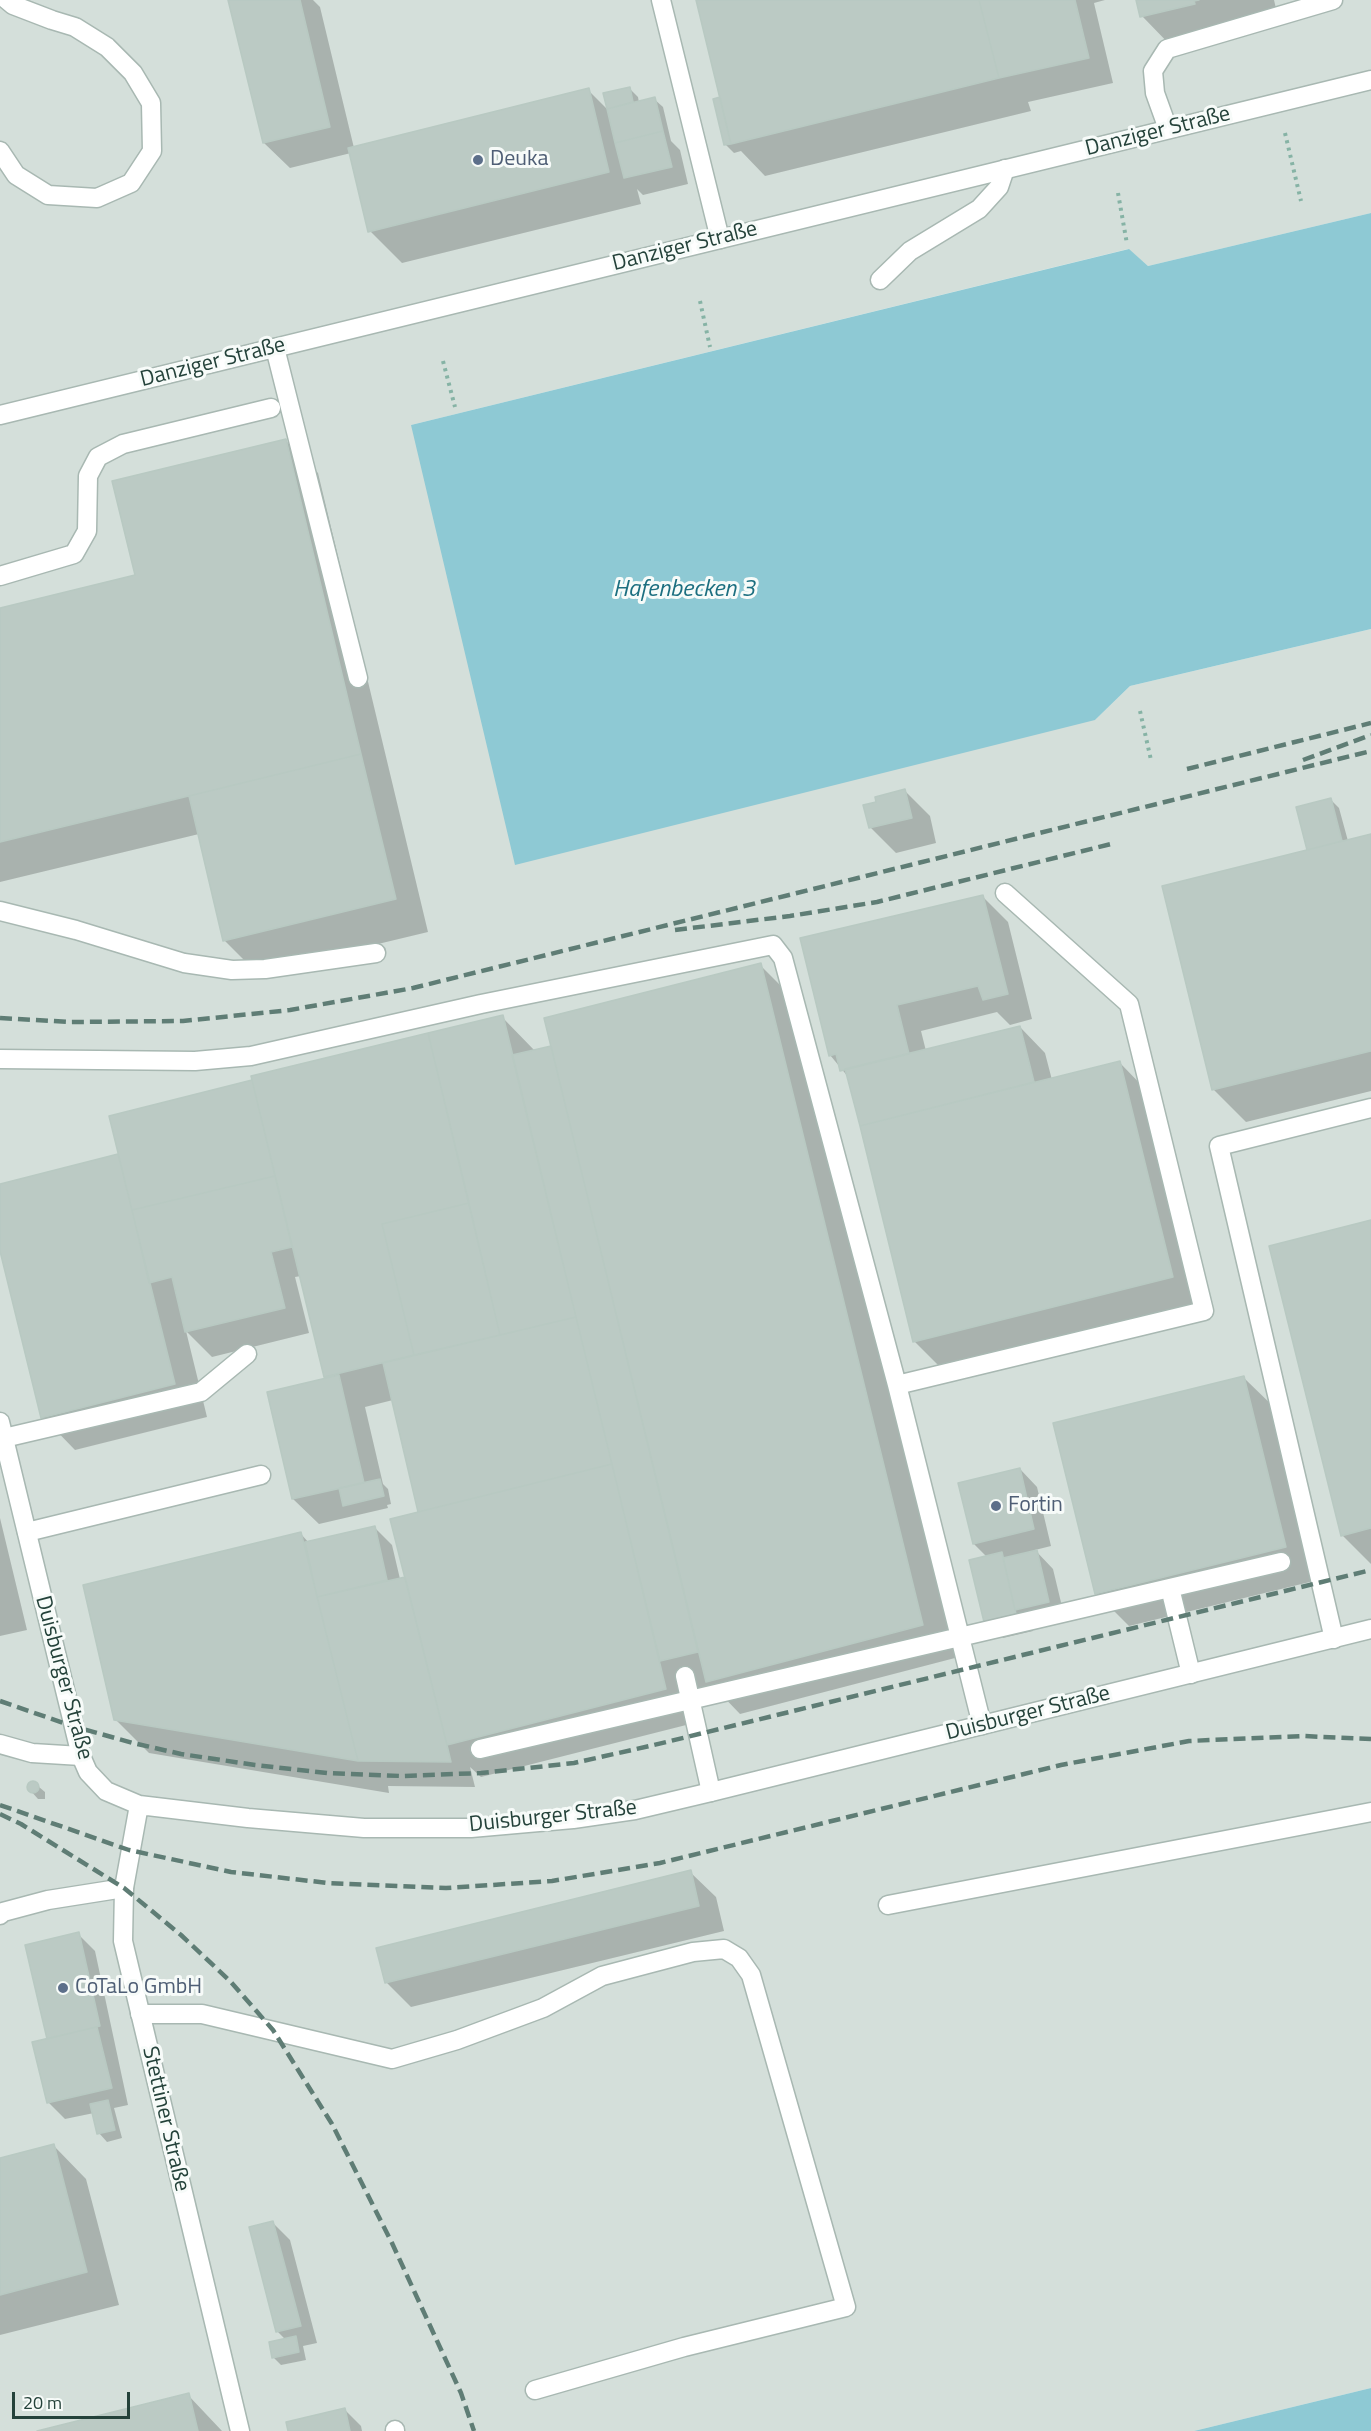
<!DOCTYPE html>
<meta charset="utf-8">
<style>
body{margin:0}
#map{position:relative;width:1371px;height:2431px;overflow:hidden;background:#e6efeb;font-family:"Titillium Web",sans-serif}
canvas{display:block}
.scale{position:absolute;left:12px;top:2392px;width:118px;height:27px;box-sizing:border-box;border:3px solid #24423a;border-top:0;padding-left:8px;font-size:18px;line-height:21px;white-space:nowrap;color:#24423a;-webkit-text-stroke:4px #f7fbf9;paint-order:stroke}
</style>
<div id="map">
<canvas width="1371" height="2431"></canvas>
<div class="scale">20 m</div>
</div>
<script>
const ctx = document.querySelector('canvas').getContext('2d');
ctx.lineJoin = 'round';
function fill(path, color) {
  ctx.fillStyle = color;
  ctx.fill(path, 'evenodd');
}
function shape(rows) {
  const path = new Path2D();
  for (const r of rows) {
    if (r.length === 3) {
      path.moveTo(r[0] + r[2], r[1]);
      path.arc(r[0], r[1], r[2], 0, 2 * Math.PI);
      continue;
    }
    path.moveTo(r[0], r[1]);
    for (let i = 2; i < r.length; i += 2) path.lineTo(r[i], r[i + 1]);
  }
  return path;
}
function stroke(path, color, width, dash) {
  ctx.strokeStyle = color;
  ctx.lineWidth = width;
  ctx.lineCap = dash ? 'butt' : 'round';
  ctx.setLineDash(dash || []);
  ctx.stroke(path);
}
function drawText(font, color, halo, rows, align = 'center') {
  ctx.font = font + ' "Titillium Web",sans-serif';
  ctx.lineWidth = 6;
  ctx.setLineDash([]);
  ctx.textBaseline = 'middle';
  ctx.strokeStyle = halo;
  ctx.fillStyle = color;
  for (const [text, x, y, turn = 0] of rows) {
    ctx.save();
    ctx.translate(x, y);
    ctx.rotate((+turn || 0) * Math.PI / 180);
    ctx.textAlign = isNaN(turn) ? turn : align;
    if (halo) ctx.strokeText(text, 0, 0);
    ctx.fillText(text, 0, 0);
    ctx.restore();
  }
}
const built = shape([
 [0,0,1371,0,1371,213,1148,266,1128,249,411,425,1095,720,1130,686,1371,629,1371,2388,1194,2431,0,2431]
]);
const water = shape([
 [1371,213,1371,629,1130,686,1095,720,515,865,411,425,1129,249,1148,266],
 [1371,2388,1371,2431,1194,2431]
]);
const shadow = shape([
 [230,0,313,0,320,7,354,148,588,90,608,110,605,94,629,88,638,97,639,103,654,99,663,107,671,141,680,150,688,184,643,195,637,189,641,204,402,263,370,231,351,153,290,168,264,143],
 [698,0,1105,0,1094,3,1113,83,1028,102,1031,111,765,176,741,151,734,153,726,145,722,98],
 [1138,0,1274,0,1279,21,1174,49,1142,16],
 [285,440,318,473,428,932,257,973,225,941,199,834,0,882,0,609,137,576],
 [905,791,930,816,936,843,896,853,870,827,878,803],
 [1331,800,1339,808,1348,841,1371,835,1371,1091,1246,1122,1213,1089],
 [983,897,1008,922,1032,1019,1010,1025,997,1012,921,1031,926,1051,1020,1027,1045,1053,1052,1080,1120,1063,1152,1096,1205,1309,947,1374,914,1341,849,1078,830,1055],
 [760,965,793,998,955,1658,740,1714,715,1688,691,1694,698,1722,481,1777,470,1767,475,1787,388,1786,389,1793,149,1753,116,1720,301,1534,309,1543,375,1528,392,1545,400,1579,406,1578,420,1514,393,1400,365,1407,383,1484,388,1489,391,1504,387,1505,388,1508,319,1524,293,1499,328,1379,325,1376,301,1276,295,1277,309,1333,212,1357,186,1331,207,1417,75,1450,43,1417,0,1245,0,1185,120,1155,110,1117,502,1017,535,1051,553,1047],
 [1371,1222,1371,1564,1342,1535],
 [1244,1378,1277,1410,1318,1580,1129,1626,1096,1593],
 [1020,1469,1037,1487,1051,1546,1035,1550,1053,1569,1065,1619,1031,1627,1033,1631,1003,1638,986,1621,987,1557,974,1544],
 [0,1518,27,1630,0,1636],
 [33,1782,45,1792,45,1799,38,1799,30,1790,28,1786],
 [690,1872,716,1897,724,1931,411,2007,386,1982],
 [78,1934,95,1951,128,2105,114,2108,122,2138,107,2142,99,2133,94,2113,65,2119,48,2102],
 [54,2146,86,2179,119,2305,0,2335,0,2159],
 [273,2223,290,2240,317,2343,303,2346,306,2360,281,2365,273,2357,286,2340,277,2331],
 [188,2395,222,2431,43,2431],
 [344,2409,361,2426,362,2431,290,2431]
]);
const building = shape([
 [228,0,300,0,330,127,263,143,228,0],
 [696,0,979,0,999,78,731,144,696,0],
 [979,0,1075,0,1089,58,999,78,979,0],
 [1136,0,1199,0,1194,1,1195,4,1140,17,1136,0],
 [630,87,633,102,607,109,603,93,630,87],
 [589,88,609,172,368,232,348,148,589,88],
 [655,97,663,131,615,143,607,109,655,97],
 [720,97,731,144,724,145,713,99,720,97],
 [663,131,672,167,624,178,615,143,663,131],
 [286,439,361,754,0,842,0,608,135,575,112,481,286,439],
 [361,754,396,899,223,941,189,796,361,754],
 [905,789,912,818,869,828,863,805,876,802,875,797,905,789],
 [1331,798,1342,841,1307,850,1296,807,1331,798],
 [1371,834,1371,1051,1212,1090,1162,886,1371,834],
 [983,895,1008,994,983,1000,978,986,897,1005,909,1054,840,1071,836,1054,829,1056,800,938,983,895],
 [761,963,923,1625,706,1682,544,1018,761,963],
 [503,1015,576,1317,500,1335,428,1033,503,1015],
 [1020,1026,1034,1082,860,1126,845,1069,1020,1026],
 [428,1033,469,1203,382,1224,414,1355,324,1377,251,1076,428,1033],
 [551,1046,698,1652,660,1661,512,1055,551,1046],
 [1120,1061,1173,1277,913,1342,860,1126,1120,1061],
 [252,1080,275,1176,132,1210,109,1116,252,1080],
 [118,1154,175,1384,41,1418,0,1251,0,1184,118,1154],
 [275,1176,292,1247,271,1252,285,1308,185,1332,172,1277,149,1283,132,1210,275,1176],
 [469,1203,500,1335,414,1355,382,1224,469,1203],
 [1371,1220,1371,1528,1341,1536,1269,1246,1371,1220],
 [576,1317,612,1464,418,1512,383,1363,576,1317],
 [339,1375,364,1483,292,1499,267,1392,339,1375],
 [1244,1376,1286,1547,1095,1594,1053,1423,1244,1376],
 [612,1464,666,1689,447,1745,390,1519,612,1464],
 [1020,1468,1034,1529,973,1544,958,1483,1020,1468],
 [380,1479,384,1496,343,1506,339,1488,380,1479],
 [375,1526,387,1580,317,1597,305,1542,375,1526],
 [301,1532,358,1761,114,1720,83,1585,301,1532],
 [1037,1550,1049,1602,1015,1610,1003,1558,1037,1550],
 [1002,1552,1016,1614,984,1622,969,1560,1002,1552],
 [405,1577,447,1745,451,1762,358,1761,317,1597,405,1577],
 [33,1787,6],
 [691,1870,699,1906,385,1983,376,1948,691,1870],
 [79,1932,100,2026,47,2039,25,1945,79,1932],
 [97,2027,112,2088,47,2103,32,2042,97,2027],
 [108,2100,115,2130,97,2134,90,2104,108,2100],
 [54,2144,87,2272,0,2295,0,2158,54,2144],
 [273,2221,301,2326,276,2332,249,2227,273,2221],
 [296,2336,299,2352,272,2358,269,2342,296,2336],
 [189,2393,198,2431,37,2431,189,2393],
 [345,2408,350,2431,288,2431,286,2422,345,2408]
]);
const path = shape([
 [1285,133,1301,201],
 [1118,193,1127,244],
 [700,301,710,347],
 [443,361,455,407],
 [1140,711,1151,760]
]);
const lane = shape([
 [661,0,720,239],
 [1168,129,1155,93,1153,71,1167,49,1333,0],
 [0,151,16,175,48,195,97,198,131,183,152,151,151,103,133,73,107,47,75,27,52,20,13,5,7,0],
 [880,280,910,251,979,209,999,187,1005,169],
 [275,348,358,678],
 [0,576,74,554,87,531,88,476,98,457,123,444,271,408],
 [0,911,76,930,184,963,232,970,265,969,376,953],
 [0,1059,195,1061,251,1056,481,1004,773,945,783,958,897,1385,982,1725],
 [897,1385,1204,1311,1129,1004,1005,893],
 [4,1438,201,1392,247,1354],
 [27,1532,261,1475],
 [1170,1588,1191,1674],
 [1334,1639,1219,1146,1371,1108],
 [685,1676,711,1792],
 [0,1744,32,1753,81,1756],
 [480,1749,1281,1562],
 [888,1905,1371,1812],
 [0,1915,3,1912,48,1900,124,1888],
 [140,2014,202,2014,392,2059,457,2040,543,2008,602,1976,693,1952,724,1949,739,1958,751,1975,846,2307,684,2347,535,2390],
 [395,2430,395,2431]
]);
const street = shape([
 [0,415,1371,80],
 [0,1422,81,1756,88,1772,106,1791,139,1805,248,1818,364,1828,471,1828,573,1819,635,1810,711,1792,1371,1629],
 [139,1805,124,1888,123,1941,240,2431]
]);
const rail = shape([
 [1303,760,1371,735],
 [1187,769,1371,723],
 [675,930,790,916,877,902,1111,844],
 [0,1018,70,1022,183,1021,290,1010,413,988,1371,751],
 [0,1701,72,1726,133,1743,181,1754,255,1765,327,1773,402,1776,481,1773,574,1763,654,1745,1371,1570],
 [0,1805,129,1850,231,1872,328,1883,446,1888,552,1881,660,1863,1061,1765,1189,1741,1303,1736,1371,1739],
 [0,1814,21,1824,124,1888,181,1935,230,1981,273,2030,332,2124,392,2243,461,2393,474,2431]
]);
const markers = [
 [478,160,6,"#5c6f8a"],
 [996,1506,6,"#5c6f8a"],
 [63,1988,6,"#5c6f8a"]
];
const streetNames = [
 ["Danziger Straße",1158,132,-14],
 ["Danziger Straße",685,247,-14],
 ["Danziger Straße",213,363,-14],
 ["Duisburger Straße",63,1678,75],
 ["Duisburger Straße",1028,1714,-14],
 ["Duisburger Straße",553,1817,-6],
 ["Stettiner Straße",165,2119,77]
];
const serviceNames = [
 ["Deuka",490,160],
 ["Fortin",1008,1506],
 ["CoTaLo GmbH",75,1988]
];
const waterNames = [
 ["Hafenbecken 3",684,590]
];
fill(built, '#d4dfda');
fill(water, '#8ec9d4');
fill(shadow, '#0003');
fill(building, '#bbcac4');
stroke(building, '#b8c9c2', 1.5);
stroke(lane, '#a8b8b2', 21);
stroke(street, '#a8b8b2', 21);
stroke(path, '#86b3a5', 4, [3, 4.5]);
stroke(lane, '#fff', 18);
stroke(street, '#fff', 18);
stroke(rail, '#5f7d75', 4.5, [12, 6]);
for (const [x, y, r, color] of markers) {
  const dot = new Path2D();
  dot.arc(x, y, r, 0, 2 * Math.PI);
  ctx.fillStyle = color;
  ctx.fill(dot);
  stroke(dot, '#f7fbf9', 2);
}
drawText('22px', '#24423a', '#f7fbf9', streetNames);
drawText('22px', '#4e5e75', '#f7fbf9', serviceNames, 'left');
drawText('italic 24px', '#1c6f80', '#f7fbf9', waterNames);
</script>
